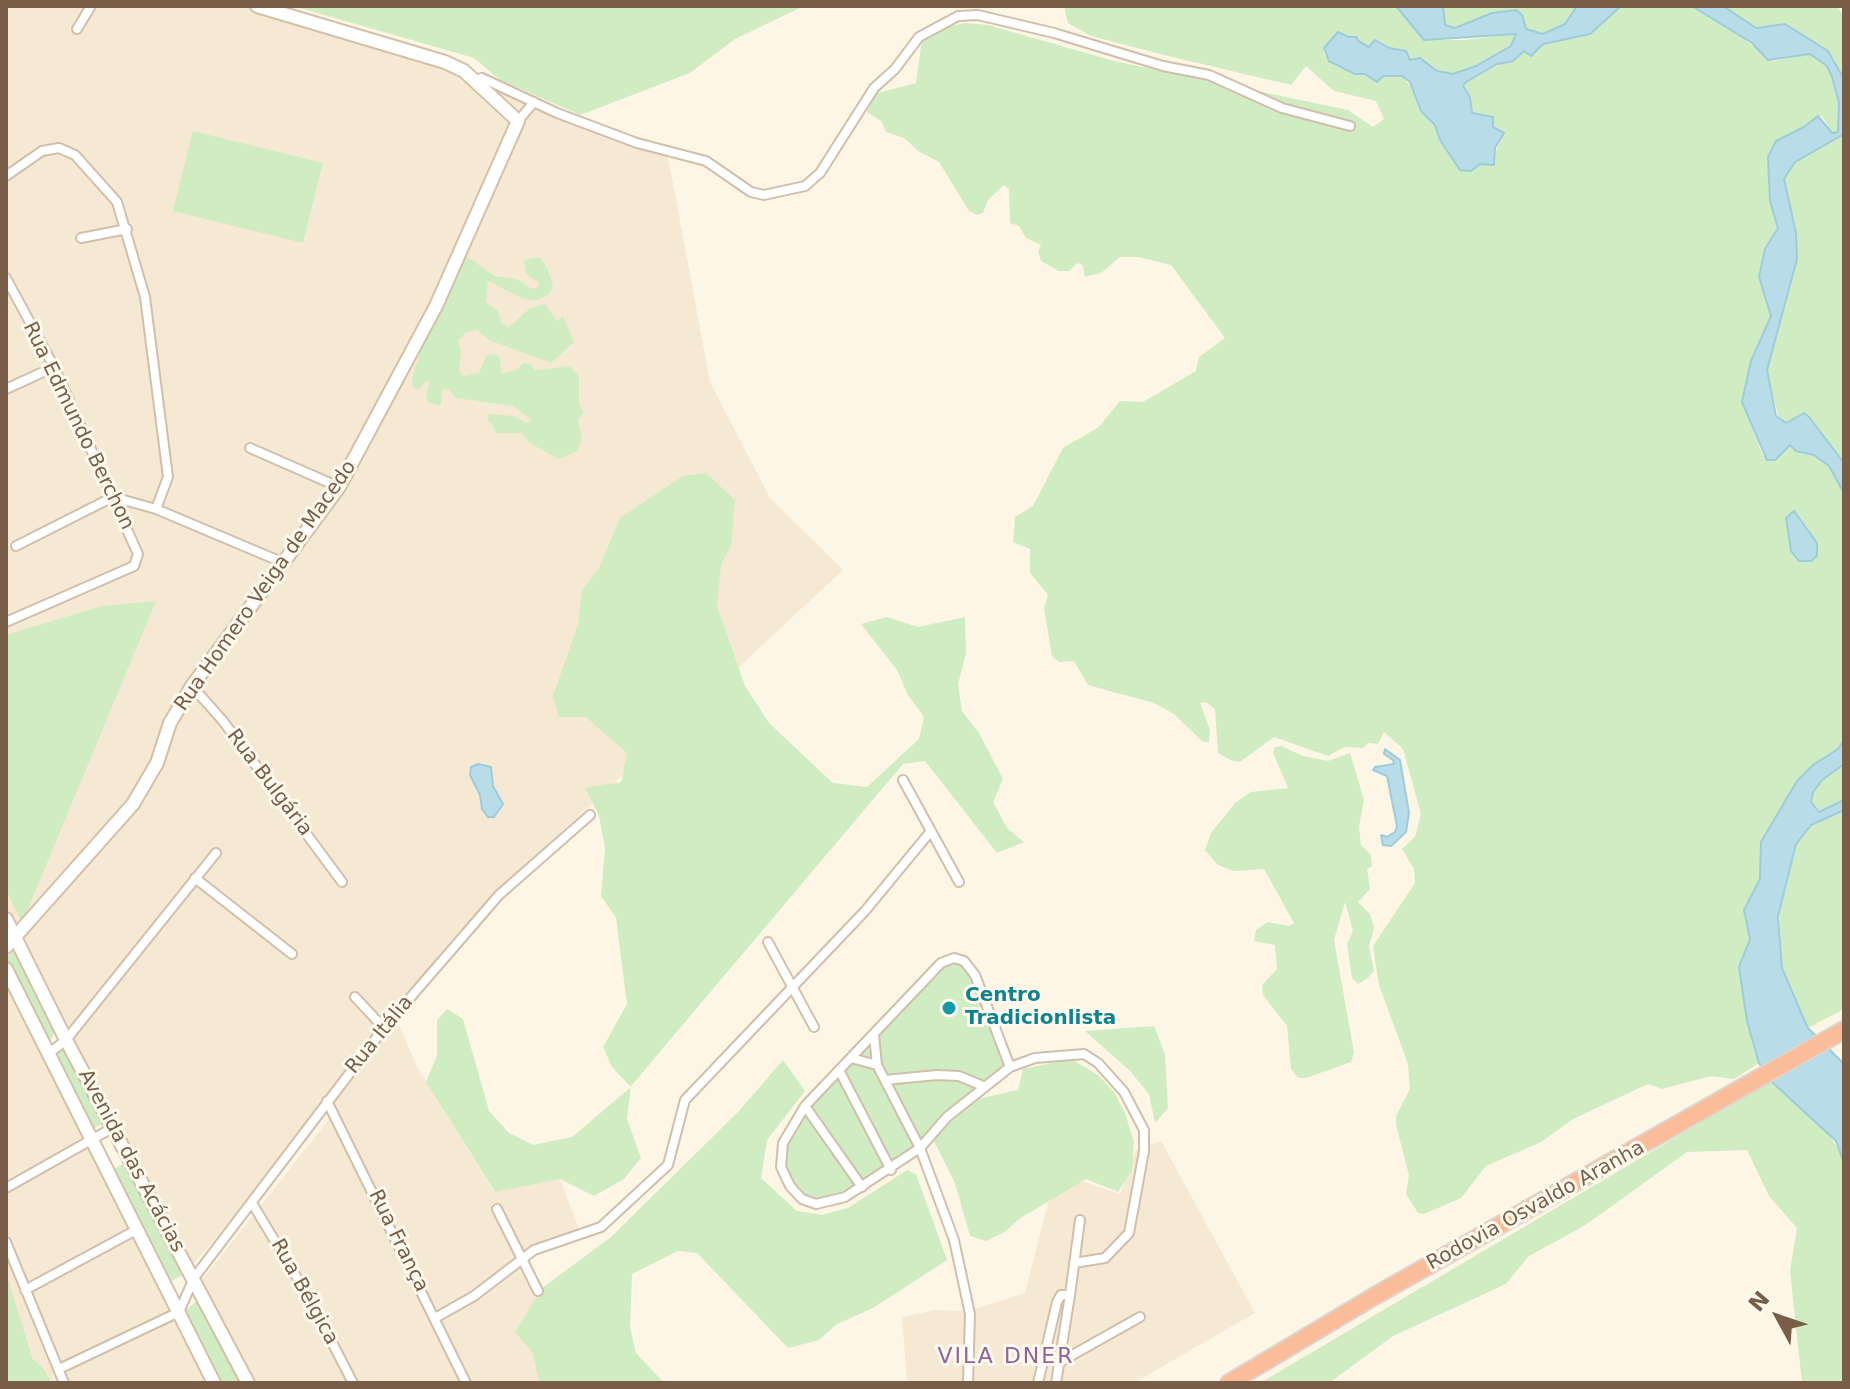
<!DOCTYPE html>
<meta charset="utf-8">
<style>
body{margin:0}
#map{position:relative;width:1850px;height:1389px;overflow:hidden;background:#fdf6e5;font-family:"DejaVu Sans",sans-serif}
canvas{display:block}
.frame{position:absolute;inset:0;border:8px solid #785e49;pointer-events:none}
.north{position:absolute;left:1738px;top:1277px;width:80px;height:80px;-webkit-text-stroke:6px #fffaed;paint-order:stroke;rotate:310deg;font-size:22px;font-weight:700;line-height:32px;text-align:center;color:#785e49}
.north::after{content:'';display:block;margin:auto;width:28px;height:36px;background:#785e49;clip-path:polygon(50% 0,100% 100%,50% 72%,0 100%)}
</style>
<div id="map">
<canvas width="1850" height="1389"></canvas>
<div class="frame"></div>
<div class="north">N</div>
</div>
<script>
const ctx = document.querySelector('canvas').getContext('2d');
ctx.lineJoin = 'round';
function fill(path, color) {
  ctx.fillStyle = color;
  ctx.fill(path, 'evenodd');
}
function shape(rows) {
  const path = new Path2D();
  for (const r of rows) {
    path.moveTo(r[0], r[1]);
    for (let i = 2; i < r.length; i += 2) path.lineTo(r[i], r[i + 1]);
  }
  return path;
}
function stroke(path, color, width, dash) {
  ctx.strokeStyle = color;
  ctx.lineWidth = width;
  ctx.lineCap = dash ? 'butt' : 'round';
  ctx.setLineDash(dash || []);
  ctx.stroke(path);
}
function drawText(font, color, halo, rows, align = 'center') {
  ctx.font = font + ' "DejaVu Sans",sans-serif';
  ctx.lineWidth = 6;
  ctx.setLineDash([]);
  ctx.textBaseline = 'middle';
  ctx.strokeStyle = halo;
  ctx.fillStyle = color;
  for (const [text, x, y, turn = 0] of rows) {
    ctx.save();
    ctx.translate(x, y);
    ctx.rotate((+turn || 0) * Math.PI / 180);
    ctx.textAlign = isNaN(turn) ? turn : align;
    if (halo) ctx.strokeText(text, 0, 0);
    ctx.fillText(text, 0, 0);
    ctx.restore();
  }
}
const residential = shape([
 [6,6,257,6,445,62,604,130,667,151,710,382,770,498,843,570,499,890,452,939,394,1013,417,1067,494,1192,560,1179,579,1229,527,1249,516,1264,587,1383,248,1383,198,1285,334,1113,322,1104,249,1199,189,1269,6,920,6,393,51,373,101,474,6,268,6,180,31,160,6,176],
 [6,282,49,368,6,387],
 [6,969,179,1312,225,1383,64,1383,6,1242],
 [1161,1141,1255,1313,1134,1383,907,1383,902,1317,935,1310,968,1311,1025,1293,1056,1172,1120,1194,1136,1150],
 [6,1246,57,1372,58,1383,6,1383]
]);
const green = shape([
 [293,6,804,6,735,39,690,73,580,115,500,80,474,58],
 [1064,6,1396,6,1424,40,1465,40,1516,34,1511,46,1476,66,1453,74,1437,71,1423,60,1410,60,1376,40,1369,47,1338,32,1324,48,1324,54,1338,67,1380,77,1402,76,1416,93,1418,106,1435,125,1440,140,1474,168,1479,164,1490,165,1504,133,1492,127,1489,116,1472,113,1470,97,1463,86,1466,82,1524,51,1532,53,1543,44,1590,34,1621,6,1692,6,1709,13,1773,61,1810,54,1827,66,1839,103,1838,132,1832,133,1822,116,1818,116,1804,127,1780,138,1768,157,1770,201,1778,228,1765,249,1759,277,1771,316,1751,361,1742,402,1763,456,1776,456,1790,445,1796,451,1814,455,1829,466,1844,493,1844,740,1838,749,1813,765,1797,781,1761,842,1760,879,1744,910,1750,939,1739,967,1747,1021,1759,1063,1734,1079,1711,1076,1662,1089,1648,1084,1573,1119,1541,1142,1486,1166,1461,1198,1424,1214,1418,1213,1406,1194,1409,1175,1396,1125,1396,1116,1410,1089,1408,1064,1379,985,1373,946,1415,883,1414,869,1402,849,1415,837,1421,814,1403,749,1384,732,1378,744,1368,743,1363,748,1345,747,1328,756,1274,737,1240,762,1230,760,1218,753,1215,709,1206,702,1200,703,1210,730,1209,742,1203,742,1174,714,1154,703,1088,685,1074,661,1059,662,1052,656,1044,608,1048,595,1030,573,1030,549,1013,542,1015,517,1033,506,1063,448,1099,427,1120,401,1143,402,1196,371,1199,357,1225,338,1171,265,1138,257,1120,257,1101,273,1085,277,1083,265,1077,263,1069,271,1059,271,1041,261,1038,251,1041,245,1026,238,1019,226,1010,223,1009,189,1004,185,988,200,983,213,977,215,969,211,939,162,918,151,904,138,886,132,881,121,867,112,874,94,916,83,922,39,939,29,964,23,988,25,1114,61,1348,110,1373,127,1384,119,1376,101,1334,91,1306,66,1291,85,1168,56,1091,36,1068,23],
 [1794,511,1809,530,1791,551,1786,518],
 [1443,6,1577,6,1565,24,1544,34,1526,29,1516,10,1492,13,1463,26,1447,27,1443,21],
 [1723,6,1836,6,1844,15,1844,79,1833,57,1822,46,1801,37,1785,24,1752,27],
 [193,131,323,163,303,243,173,211],
 [1844,134,1844,463,1804,413,1786,423,1779,419,1767,371,1797,259,1796,233,1784,179,1795,162],
 [465,255,494,276,516,279,531,288,536,289,540,283,526,274,524,260,540,257,547,268,553,286,548,295,537,300,523,299,488,281,486,302,498,311,501,323,509,327,530,308,545,304,557,321,563,316,574,342,551,363,489,340,477,330,467,332,458,341,461,350,459,370,463,376,479,373,486,356,494,354,500,358,501,374,517,370,523,363,530,364,535,370,570,366,579,377,579,403,583,413,578,420,582,439,577,451,559,459,530,443,521,433,495,433,493,425,487,421,489,414,513,416,526,423,532,420,513,406,456,398,448,389,442,390,441,406,428,402,426,394,430,381,425,382,418,390,413,388,412,379,427,329],
 [706,473,735,500,731,545,721,565,717,606,745,686,769,723,833,783,867,787,919,739,924,717,908,695,897,670,861,624,887,617,918,627,965,617,966,653,958,684,962,711,979,733,1003,779,993,802,1007,828,1024,842,997,853,925,761,903,764,631,1086,627,1119,641,1158,624,1179,594,1196,560,1179,495,1192,426,1082,437,1056,437,1020,447,1009,463,1019,489,1111,509,1133,533,1145,572,1137,631,1087,612,1067,603,1047,627,1004,616,918,601,896,605,848,599,816,585,788,621,782,627,753,586,717,559,717,553,696,578,624,582,590,598,570,620,518,683,476],
 [156,601,22,923,6,890,6,635,102,606],
 [1281,746,1303,756,1328,761,1350,753,1364,800,1359,826,1361,845,1371,855,1372,866,1367,869,1370,889,1358,902,1370,914,1374,928,1369,946,1374,971,1368,978,1358,984,1352,978,1347,944,1353,931,1345,902,1334,940,1354,1053,1351,1062,1306,1078,1298,1078,1291,1069,1287,1026,1263,995,1262,985,1277,969,1275,945,1254,941,1256,930,1268,922,1289,926,1294,923,1264,869,1234,871,1218,865,1205,850,1211,833,1235,803,1251,792,1288,788,1273,753,1275,747],
 [1844,764,1844,800,1825,812,1816,810,1811,803,1813,792,1822,780],
 [1844,810,1844,1009,1808,1028,1782,968,1779,901,1796,844,1811,825],
 [16,949,57,1030,48,1044,6,958],
 [954,958,975,975,1010,1067,983,1086,920,1148,845,1197,816,1204,802,1199,781,1167,783,1143,805,1106,922,979],
 [1154,1026,1165,1054,1168,1108,1155,1123,1149,1094,1130,1071,1085,1031],
 [65,1048,104,1123,91,1130,52,1055],
 [1071,1059,1098,1075,1114,1092,1125,1113,1134,1142,1132,1170,1118,1192,1086,1179,1019,1219,1005,1232,986,1241,970,1236,955,1183,933,1139,959,1112,982,1098,1018,1090,1023,1069],
 [783,1060,805,1091,767,1140,761,1178,797,1211,822,1215,848,1208,907,1170,916,1174,947,1260,873,1308,837,1324,819,1340,788,1348,697,1253,678,1251,632,1274,630,1327,636,1353,664,1383,539,1383,533,1353,515,1332,542,1288,611,1237,739,1111],
 [1771,1081,1826,1130,1842,1155,1844,1383,1802,1383,1790,1271,1797,1228,1769,1196,1747,1150,1687,1152,1584,1226,1529,1256,1506,1284,1393,1336,1329,1383,1260,1383],
 [124,1163,185,1274,171,1281,111,1171],
 [6,1273,33,1360,43,1368,52,1383,6,1383],
 [200,1298,242,1383,221,1383,185,1311]
]);
const water = shape([
 [1396,6,1443,6,1445,25,1455,28,1492,13,1516,10,1522,15,1526,29,1543,34,1565,24,1577,6,1621,6,1590,34,1543,44,1531,56,1524,51,1513,61,1497,64,1466,82,1463,86,1470,97,1472,113,1493,117,1493,127,1504,133,1495,148,1494,165,1480,164,1471,171,1460,170,1440,140,1435,125,1421,111,1410,82,1402,76,1383,76,1377,82,1365,74,1355,74,1329,61,1324,48,1338,32,1349,37,1357,37,1358,41,1369,47,1375,40,1389,48,1406,51,1410,60,1420,58,1437,71,1453,74,1476,66,1511,46,1516,34,1424,40,1396,6],
 [1692,6,1723,6,1756,28,1785,24,1828,51,1844,79,1844,134,1795,162,1784,179,1796,233,1797,259,1767,370,1776,416,1786,423,1804,413,1809,417,1844,463,1844,493,1829,466,1814,455,1796,451,1790,445,1775,460,1767,460,1742,402,1751,361,1771,316,1759,277,1765,249,1778,228,1770,201,1768,157,1776,141,1804,127,1818,116,1832,133,1838,132,1839,103,1832,77,1827,66,1810,54,1768,60,1752,43,1692,6],
 [1794,511,1817,543,1817,556,1811,561,1799,561,1791,551,1786,518,1794,511],
 [1844,740,1844,764,1822,780,1813,792,1811,802,1819,812,1844,800,1844,810,1811,825,1796,844,1778,916,1782,968,1802,1015,1808,1028,1844,1064,1844,1163,1836,1141,1771,1081,1759,1063,1747,1021,1739,967,1750,939,1744,910,1760,879,1761,842,1797,781,1813,765,1838,749,1844,740],
 [1385,749,1400,760,1409,813,1406,832,1391,846,1383,845,1381,835,1387,837,1395,832,1397,826,1387,776,1373,770,1375,767,1394,764,1393,760,1384,754,1385,749],
 [478,764,491,767,493,786,503,804,494,817,488,817,482,809,480,795,470,775,471,767,478,764]
]);
const street = shape([
 [77,29,91,6],
 [473,80,482,78,557,113,637,143,706,161,751,192,764,195,805,186,820,173,874,88,895,69,919,37,958,16,978,15,1054,33,1163,66,1209,75,1282,108,1350,126],
 [518,121,534,102],
 [6,176,42,151,59,148,75,155,117,202,145,297,168,477,156,509],
 [81,238,127,229],
 [6,278,54,367,138,554,134,566,6,622],
 [6,389,54,367],
 [250,448,339,487],
 [16,546,113,497,156,509,284,563],
 [192,686,223,721,342,882],
 [903,780,959,882],
 [195,878,292,954],
 [768,942,814,1027],
 [355,997,384,1028],
 [874,1035,877,1065,920,1148,954,1240,970,1314,968,1383],
 [48,1054,66,1040,216,853],
 [851,1058,877,1065],
 [1010,1067,975,975,964,961,954,958,941,963,805,1106,783,1143,781,1167,790,1186,802,1199,816,1204,845,1197,920,1148,947,1117,1010,1067,1035,1058,1084,1054,1098,1063,1124,1092,1144,1130,1144,1151,1129,1233,1105,1258,1074,1263],
 [839,1070,891,1170],
 [885,1080,937,1075,959,1076,983,1086],
 [327,1101,466,1383],
 [805,1106,862,1187],
 [6,1188,114,1127],
 [252,1203,308,1296,353,1383],
 [497,1209,538,1291],
 [6,1242,64,1383],
 [25,1290,138,1229],
 [435,1318,474,1296,534,1250,601,1227,668,1165,685,1100,865,911,931,831],
 [1060,1362,1140,1317],
 [59,1369,179,1312,194,1278,384,1028,499,895,590,815],
 [1038,1383,1057,1302,1061,1295,1070,1295,1080,1220],
 [1056,1383,1070,1295]
]);
const secondary = shape([
 [6,919,66,1040,248,1383],
 [6,947,133,804,157,763,170,723,192,686,339,487,436,306,518,121,464,71,445,62,257,6],
 [6,969,214,1383]
]);
const highway = shape([
 [1229,1383,1373,1297,1844,1030]
]);
const markers = [
 [949,1008,8,"#0f9aa8"]
];
const streetNames = [
 ["Rua Edmundo Berchon",78,426,64],
 ["Rua Homero Veiga de Macedo",266,586,-55],
 ["Rua Bulgária",269,783,53],
 ["Rua Itália",380,1035,-51],
 ["Avenida das Acácias",131,1161,62],
 ["Rodovia Osvaldo Aranha",1536,1206,-29],
 ["Rua França",398,1241,64],
 ["Rua Bélgica",304,1292,61]
];
const cultureNames = [
 ["Centro",965,996],
 ["Tradicionlista",965,1019]
];
const neighbourhoodNames = [
 ["VILA DNER",1006,1357]
];
fill(residential, '#f6e9d3');
fill(green, '#d0ecc3');
fill(water, '#b8dde9');
stroke(water, '#9eccdb', 2);
stroke(street, '#d0bfab', 12);
stroke(secondary, '#d3c0a8', 16);
stroke(highway, '#dcd5d0', 20);
stroke(street, '#fff', 8);
stroke(secondary, '#fff', 12);
stroke(highway, '#fbbc99', 16);
for (const [x, y, r, color] of markers) {
  const dot = new Path2D();
  dot.arc(x, y, r, 0, 2 * Math.PI);
  ctx.fillStyle = color;
  ctx.fill(dot);
  stroke(dot, '#fffaed', 3);
}
drawText('20px', '#785e49', '#fffaed', streetNames);
drawText('bold 20px', '#0d838f', '#fffaed', cultureNames, 'left');
ctx.letterSpacing = '2px';
drawText('22px', '#8f649c', '#fffaed', neighbourhoodNames);
ctx.letterSpacing = '0px';
</script>
